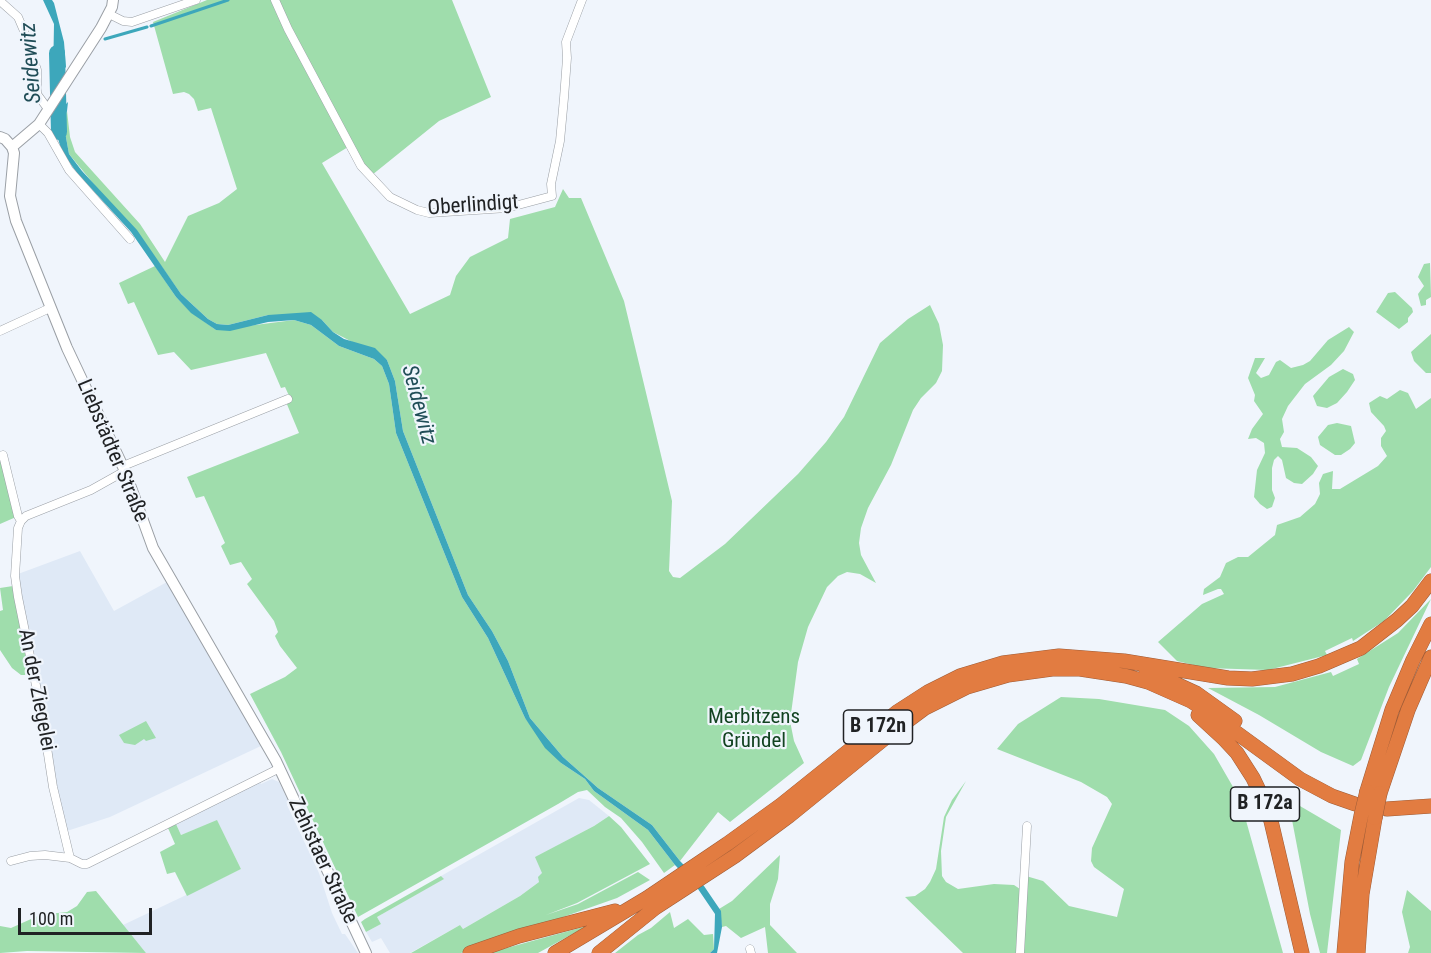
<!DOCTYPE html>
<meta charset="utf-8">
<style>
body{margin:0}
#map{position:relative;width:1431px;height:953px;overflow:hidden;background:#f0f5fc;font-family:"Roboto Condensed",sans-serif}
canvas{display:block}
.scale{position:absolute;left:18px;top:908px;width:134px;height:27px;box-sizing:border-box;border:3px solid #202224;border-top:0;padding-left:8px;font-size:18px;line-height:21px;white-space:nowrap;color:#202224;-webkit-text-stroke:4px #f0f5fc;paint-order:stroke}
</style>
<div id="map">
<canvas width="1431" height="953"></canvas>
<div class="scale">100 m</div>
</div>
<script>
const ctx = document.querySelector('canvas').getContext('2d');
ctx.lineJoin = 'round';
function fill(path, color) {
  ctx.fillStyle = color;
  ctx.fill(path, 'evenodd');
}
function shape(rows) {
  const path = new Path2D();
  for (const r of rows) {
    path.moveTo(r[0], r[1]);
    for (let i = 2; i < r.length; i += 2) path.lineTo(r[i], r[i + 1]);
  }
  return path;
}
function stroke(path, color, width, dash) {
  ctx.strokeStyle = color;
  ctx.lineWidth = width;
  ctx.lineCap = dash ? 'butt' : 'round';
  ctx.setLineDash(dash || []);
  ctx.stroke(path);
}
function drawText(font, color, halo, rows, align = 'center') {
  ctx.font = font + ' "Roboto Condensed",sans-serif';
  ctx.lineWidth = 4.5;
  ctx.setLineDash([]);
  ctx.textBaseline = 'middle';
  ctx.strokeStyle = halo;
  ctx.fillStyle = color;
  for (const [text, x, y, turn = 0] of rows) {
    ctx.save();
    ctx.translate(x, y);
    ctx.rotate((+turn || 0) * Math.PI / 180);
    ctx.textAlign = isNaN(turn) ? turn : align;
    if (halo) ctx.strokeText(text, 0, 0);
    ctx.fillText(text, 0, 0);
    ctx.restore();
  }
}
const built = shape([
 [80,551,114,611,167,582,263,745,110,817,67,831,56,786,18,574],
 [272,779,279,782,289,803,287,805,319,873,332,913,342,934,345,934,358,953,146,953,123,925,241,869,217,821,181,835,176,824,260,782,261,784],
 [579,798,589,800,609,816,594,826,536,857,543,873,539,882,520,896,463,929,460,925,410,953,390,953,381,938,372,942,366,932,381,924,377,917,443,879,441,876]
]);
const green = shape([
 [207,0,273,0,348,147,322,163,410,314,450,295,456,276,470,257,508,238,510,219,555,207,563,189,569,198,581,198,624,301,672,501,669,571,673,577,680,578,725,544,798,474,826,442,844,417,880,343,908,319,930,305,939,324,943,345,942,371,936,383,921,398,913,410,891,465,868,508,861,528,859,543,861,555,876,583,860,574,847,572,838,576,827,587,808,627,798,662,790,721,794,741,804,763,730,822,718,812,680,861,652,825,598,788,563,757,530,718,508,661,492,631,468,595,403,431,395,381,387,360,333,332,322,320,268,315,228,325,217,324,208,319,181,294,162,267,69,154,63,121,67,111,70,137,75,152,140,224,165,262,188,216,219,203,237,189,211,108,198,111,194,99,189,94,184,92,173,94,153,22],
 [278,0,452,0,491,97,439,121,372,175,362,164,290,28],
 [1430,263,1431,297,1426,300,1426,305,1421,306,1418,294,1424,286,1418,277,1424,264],
 [155,266,176,297,191,312,216,330,294,320,311,325,339,346,374,359,382,366,389,384,396,433,462,597,488,638,525,718,561,763,585,779,594,791,648,830,675,865,664,873,642,842,621,818,605,807,587,790,578,792,558,804,358,917,281,752,250,694,285,677,297,668,280,646,275,636,278,632,274,621,247,584,252,579,241,562,230,565,221,546,225,543,204,496,196,498,187,477,299,433,286,402,291,400,285,387,281,388,266,353,191,370,174,352,158,355,134,302,128,304,119,283],
 [1395,292,1412,308,1413,312,1408,318,1408,322,1399,329,1376,312,1388,293],
 [1349,327,1354,332,1344,351,1331,365,1305,384,1288,406,1282,419,1284,432,1280,439,1282,447,1297,448,1311,457,1318,466,1313,474,1302,484,1294,483,1286,478,1282,460,1278,456,1274,460,1272,468,1272,490,1275,498,1272,507,1267,509,1260,504,1254,497,1257,470,1265,453,1264,443,1256,438,1248,439,1252,429,1263,414,1254,401,1255,395,1248,378,1255,358,1265,358,1256,373,1261,378,1269,375,1276,362,1280,360,1291,368,1303,365,1310,361,1328,340],
 [1431,334,1431,373,1426,373,1414,361,1411,352],
 [1343,369,1353,374,1355,380,1347,392,1337,403,1327,408,1317,406,1313,396,1329,377],
 [1400,390,1408,393,1416,409,1431,398,1431,567,1413,591,1384,621,1353,641,1352,638,1325,651,1327,655,1268,670,1206,668,1177,661,1158,642,1202,604,1224,594,1221,589,1218,589,1203,595,1204,589,1220,577,1226,563,1238,557,1248,557,1275,535,1277,525,1300,517,1315,504,1320,494,1319,483,1323,474,1333,471,1332,489,1340,489,1378,466,1387,456,1381,446,1381,438,1386,431,1384,426,1371,412,1369,403,1380,396,1387,399],
 [1337,423,1351,426,1355,443,1350,449,1341,455,1335,455,1320,445,1318,437,1328,425],
 [0,453,16,517,0,524],
 [13,586,29,669,25,675,21,675,12,668,0,650,0,611,3,610,0,588],
 [1431,599,1389,687,1361,760,1353,766,1321,752,1259,715,1208,688,1275,687,1331,672,1333,676,1359,664,1357,659,1398,633],
 [1061,697,1099,699,1165,710,1189,726,1214,754,1240,799,1283,953,1021,953,1026,876,1043,881,1069,906,1117,917,1124,889,1094,867,1091,861,1092,848,1112,804,1107,797,1081,782,997,749,1018,724],
 [146,721,156,738,146,741,144,739,135,745,124,743,119,735],
 [966,781,946,817,941,851,942,876,946,882,958,889,994,884,1014,885,1020,889,1018,953,963,953,905,897,915,896,925,889,930,882,936,869,944,817,952,800],
 [1288,799,1341,830,1327,953,1320,953,1310,914],
 [609,816,621,827,650,864,577,903,546,915,578,904,638,872,650,880,617,898,461,953,411,953,460,925,463,929,520,896,539,882,538,877,542,873,535,857,594,826],
 [217,820,241,869,187,896,175,872,167,874,160,852,175,844,168,828,176,824,181,835],
 [780,855,778,879,770,904,770,925,797,953,768,953,765,927,741,938,726,926,722,927,719,909,732,901],
 [441,876,444,879,377,917,381,924,366,932,361,922,365,919],
 [1407,890,1431,911,1431,953,1408,953,1410,947,1402,912],
 [96,891,146,953,27,951,0,953,0,926,11,928,40,915,67,912,77,906,87,892],
 [670,912,674,928,688,919,704,935,713,934,714,949,710,953,615,953,638,935,651,928],
 [587,926,538,953,490,953,492,952]
]);
const water = shape([
 [43,0,52,0,54,3,64,42,66,67,53,80,54,24],
 [68,102,67,111,63,121,69,154,82,171,137,230,181,294,208,319,217,324,228,325,268,315,311,312,322,320,333,332,344,339,375,348,387,360,395,381,403,431,468,595,492,631,508,661,530,718,563,757,598,788,652,825,680,861,704,886,721,911,722,927,717,953,710,953,714,949,715,914,698,889,675,865,648,830,594,791,585,779,561,763,545,748,525,718,488,638,462,597,396,433,389,384,382,366,374,359,339,346,311,325,294,320,268,322,230,331,216,330,191,313,176,297,131,232,77,173,62,152,56,132,54,116]
]);
const stream = shape([
 [151,26,228,0],
 [105,39,147,27]
]);
const river = shape([
 [57,53,59,132]
]);
const street = shape([
 [275,0,288,29,361,166,390,197,417,210,429,213,507,208,552,196,551,184,560,141,564,98,567,58,566,42,582,0],
 [0,1,18,17,24,31,37,70,37,94,48,109],
 [109,14,123,21,132,22,196,0],
 [39,124,48,133,69,170,130,239],
 [0,331,50,308],
 [3,455,18,516,21,521],
 [123,466,288,399],
 [70,858,53,787,42,715,18,597,15,576,18,528,21,521,26,516,91,490,125,471],
 [11,861,30,856,45,855,70,858,82,864,87,864,280,768],
 [750,949,751,953],
 [1020,953,1027,826]
]);
const secondary = shape([
 [0,137,5,139,12,147,14,153,10,196,16,221,67,348,125,471,153,548,276,761,366,953],
 [12,147,39,124,101,28,112,7,113,0]
]);
const highway = shape([
 [1146,670,1196,693,1235,721],
 [1198,715,1223,738,1237,753,1253,778,1264,801,1271,821,1302,953],
 [1367,791,1392,710,1413,660,1431,624],
 [1380,793,1408,710,1431,657],
 [1387,809,1431,806],
 [470,953,519,936,615,911],
 [555,953,647,898,727,844,781,805,897,712,928,692,960,676,1003,663,1059,656,1124,661,1228,678,1252,679,1292,674,1319,666,1361,648,1397,620,1412,606,1431,581],
 [599,953,655,908,735,856,789,816,890,734,925,708,967,687,1008,675,1052,669,1080,669,1126,676,1148,682,1191,701,1208,712,1300,779,1332,796,1355,804],
 [1344,953,1352,862,1361,816],
 [1358,953,1362,894,1375,818]
]);
const highwayBridge = shape([
 [1361,816,1367,791],
 [1375,818,1380,793]
]);
const shields = [
 [878,727,69],
 [1265,804,69]
];
const shieldNames = [
 ["B 172n",878,727],
 ["B 172a",1265,804]
];
const streetNames = [
 ["Oberlindigt",473,206,-4],
 ["Liebstädter Straße",112,451,67],
 ["An der Ziegelei",36,690,79],
 ["Zehistaer Straße",322,861,65]
];
const parkNames = [
 ["Merbitzens",754,718],
 ["Gründel",754,742]
];
const waterNames = [
 ["Seidewitz",32,63,-94],
 ["Seidewitz",418,405,75]
];
fill(built, '#dfe9f6');
fill(green, '#9fddac');
fill(water, '#3da7bb');
stroke(stream, '#3da7bb', 3);
stroke(river, '#3da7bb', 16);
stroke(street, '#9a9fa5', 9);
stroke(secondary, '#9a9fa5', 12);
stroke(highway, '#9e5c37', 15);
stroke(street, '#fff', 8);
stroke(secondary, '#fff', 10);
stroke(highway, '#e27c41', 14);
stroke(highwayBridge, '#9e5c37', 15, []);
stroke(highwayBridge, '#e27c41', 14);
for (const [x, y, w] of shields) {
  const box = new Path2D();
  box.roundRect(x - w / 2, y - 17, w, 34, 4.5);
  ctx.fillStyle = '#f0f5fc';
  ctx.fill(box);
  stroke(box, '#202224', 1.5);
}
drawText('bold 20px', '#202224', null, shieldNames);
drawText('21px', '#202224', '#f0f5fc', streetNames);
drawText('21px', '#124321', '#f0f5fc', parkNames);
drawText('italic 22px', '#204d57', '#f0f5fc', waterNames);
</script>
